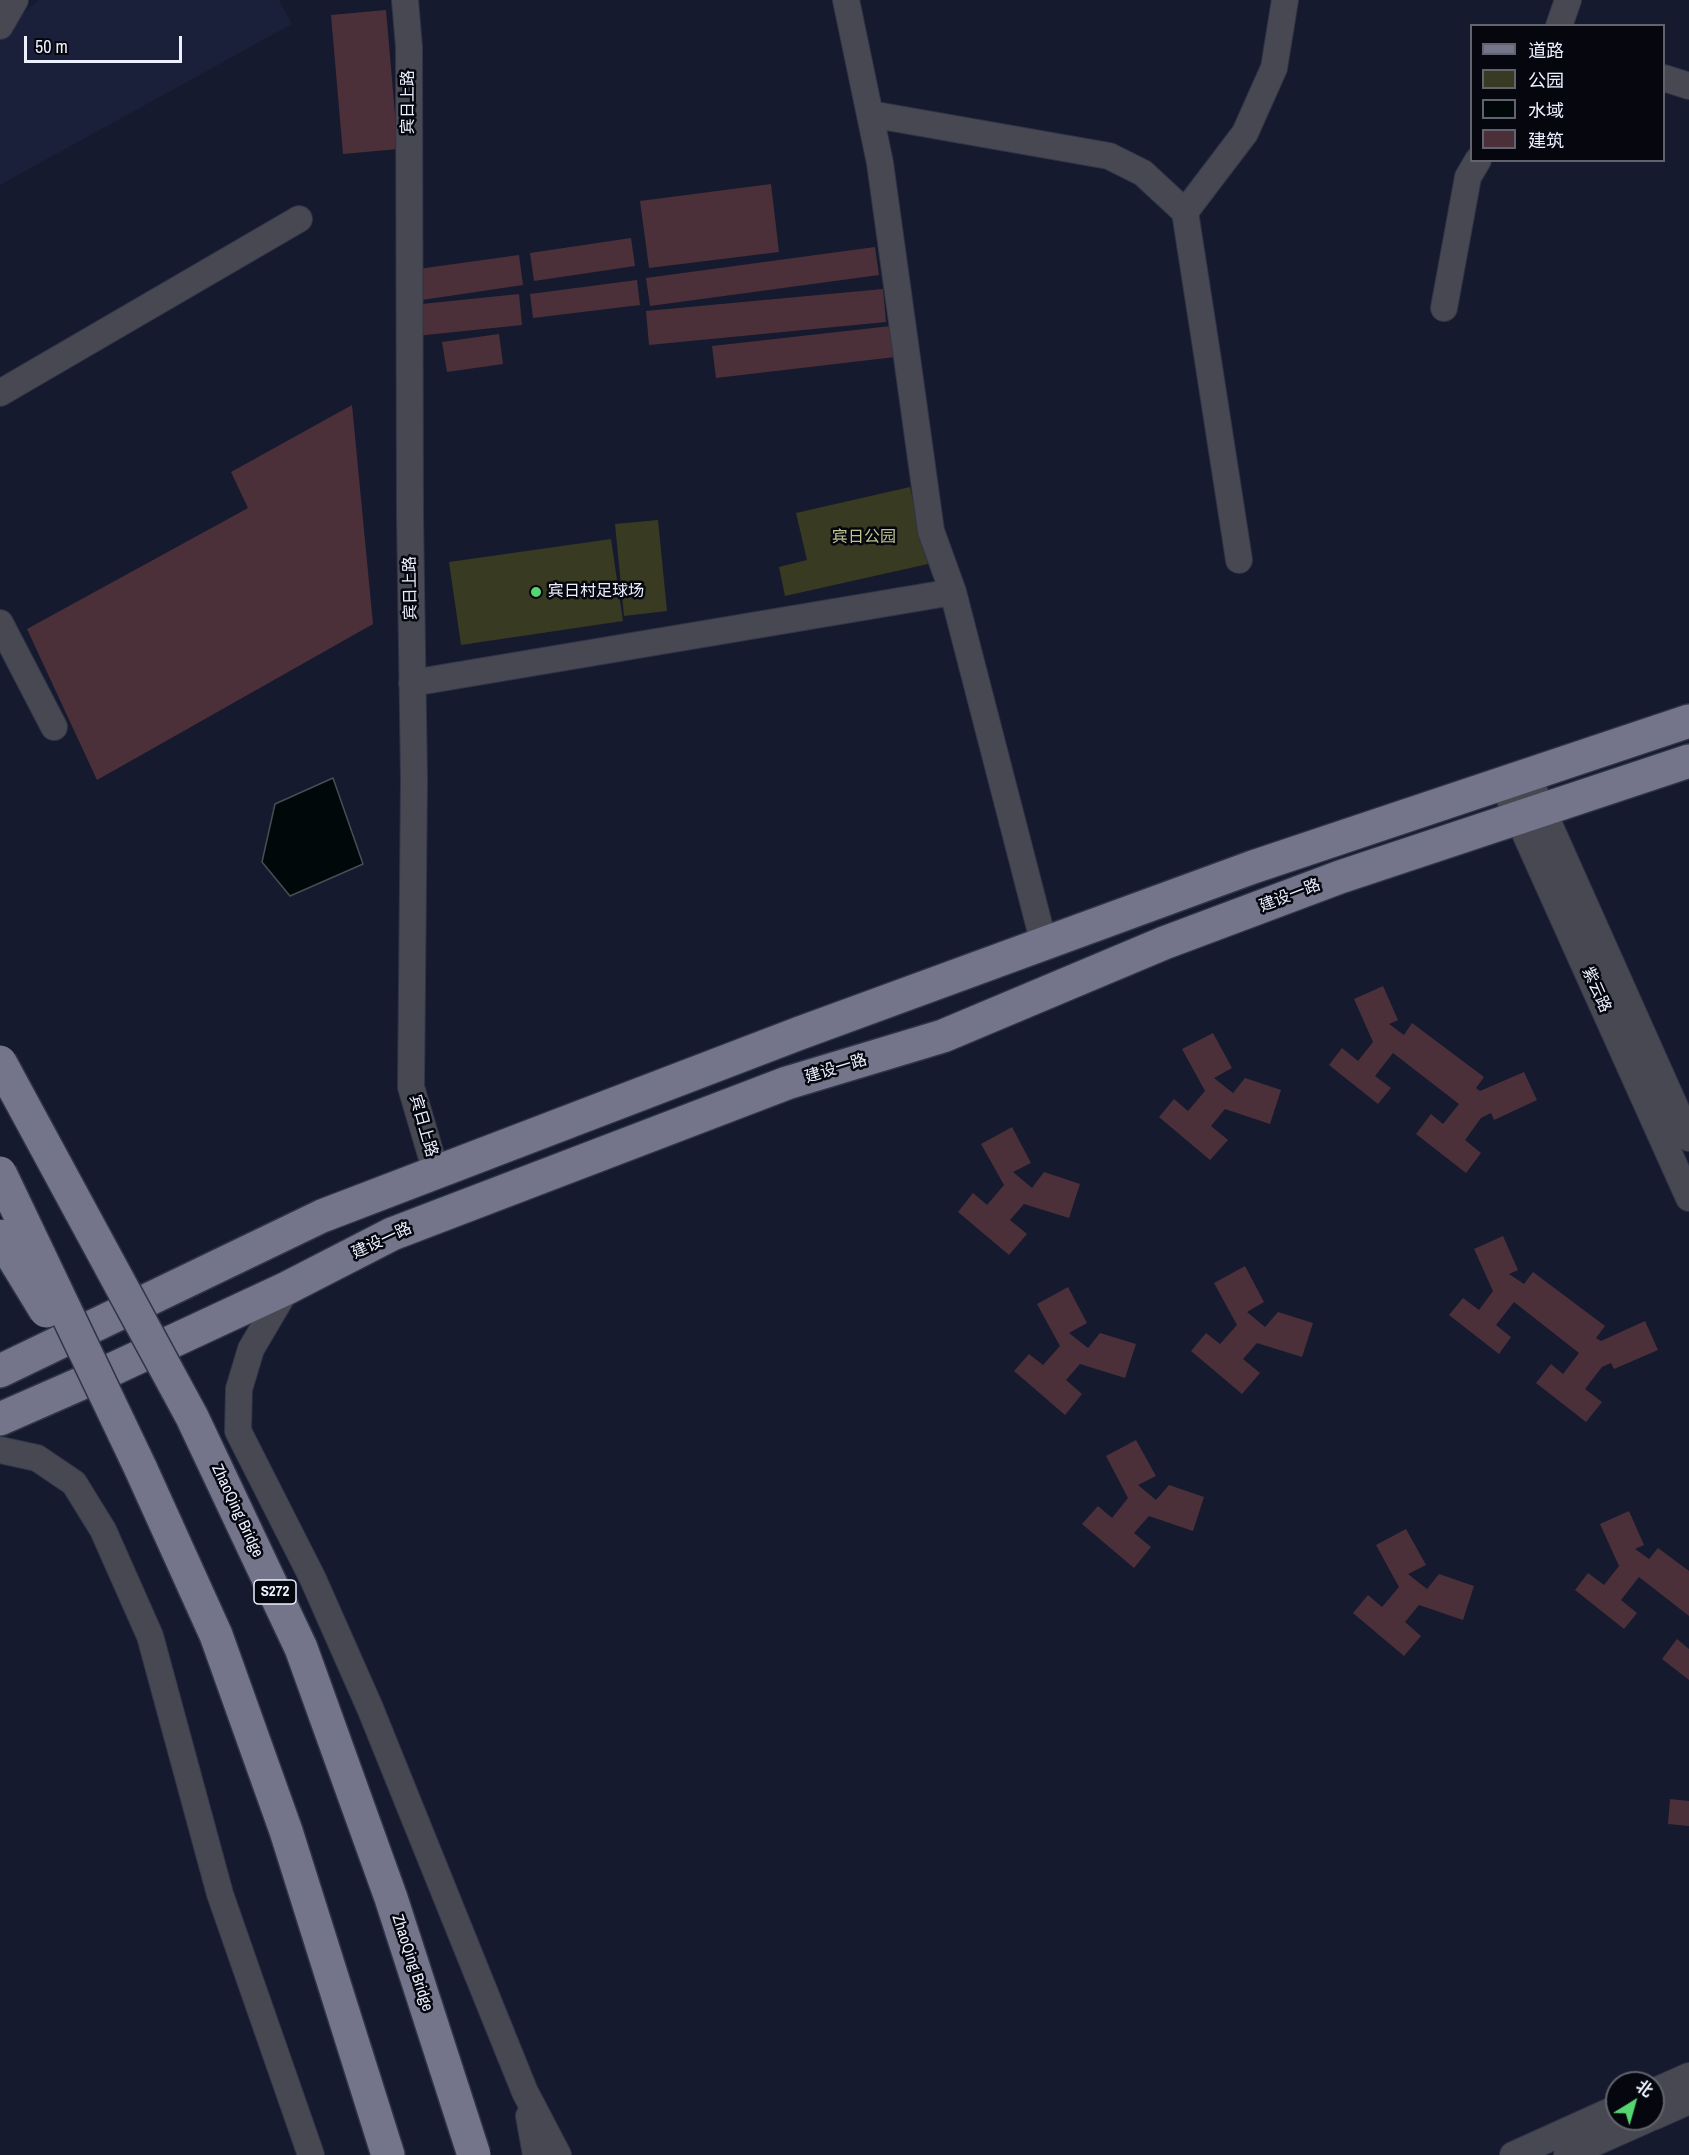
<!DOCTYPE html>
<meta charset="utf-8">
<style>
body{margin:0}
#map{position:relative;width:1689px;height:2155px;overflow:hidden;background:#161a2e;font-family:"Archivo Narrow","Noto Sans SC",sans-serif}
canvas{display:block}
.legend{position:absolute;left:1470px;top:24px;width:195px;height:138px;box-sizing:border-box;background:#05060e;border:2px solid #61646e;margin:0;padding:8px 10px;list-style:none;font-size:18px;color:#ecf0ff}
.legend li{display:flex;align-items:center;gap:12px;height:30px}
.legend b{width:30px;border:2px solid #61646e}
.north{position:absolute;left:1605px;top:2071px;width:60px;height:60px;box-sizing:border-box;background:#05060e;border:2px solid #61646e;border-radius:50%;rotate:37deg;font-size:16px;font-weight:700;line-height:24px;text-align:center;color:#ecf0ff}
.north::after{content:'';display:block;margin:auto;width:21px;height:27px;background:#56d671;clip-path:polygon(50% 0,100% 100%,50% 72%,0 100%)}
.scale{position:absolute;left:24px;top:36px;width:158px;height:27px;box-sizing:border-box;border:3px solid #ecf0ff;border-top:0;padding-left:8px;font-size:18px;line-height:21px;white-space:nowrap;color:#ecf0ff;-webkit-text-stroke:4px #05060e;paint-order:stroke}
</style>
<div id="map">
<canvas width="1689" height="2155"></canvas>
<ul class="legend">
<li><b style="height:8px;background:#74748b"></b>道路</li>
<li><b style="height:16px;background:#383a22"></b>公园</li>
<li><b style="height:16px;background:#00080a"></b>水域</li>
<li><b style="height:16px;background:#4b303a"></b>建筑</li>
</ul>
<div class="north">北</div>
<div class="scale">50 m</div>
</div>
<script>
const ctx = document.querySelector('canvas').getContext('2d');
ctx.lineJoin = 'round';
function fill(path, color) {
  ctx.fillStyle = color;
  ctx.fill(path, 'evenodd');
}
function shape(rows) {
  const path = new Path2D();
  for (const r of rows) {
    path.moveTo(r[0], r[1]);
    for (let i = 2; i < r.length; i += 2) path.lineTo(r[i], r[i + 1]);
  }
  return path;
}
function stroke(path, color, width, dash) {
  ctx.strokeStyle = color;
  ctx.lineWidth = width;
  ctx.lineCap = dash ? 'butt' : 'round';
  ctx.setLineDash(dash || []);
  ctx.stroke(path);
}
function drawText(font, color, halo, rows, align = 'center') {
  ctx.font = font + ' "Archivo Narrow","Noto Sans SC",sans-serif';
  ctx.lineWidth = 5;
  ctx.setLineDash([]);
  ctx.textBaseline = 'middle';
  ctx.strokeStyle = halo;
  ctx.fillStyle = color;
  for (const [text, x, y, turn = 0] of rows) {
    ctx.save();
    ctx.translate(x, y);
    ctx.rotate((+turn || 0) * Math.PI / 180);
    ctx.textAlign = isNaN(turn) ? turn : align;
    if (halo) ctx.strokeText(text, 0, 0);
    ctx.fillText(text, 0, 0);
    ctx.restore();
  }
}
const built = shape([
 [39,0,279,0,292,24,0,185,0,31]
]);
const green = shape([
 [910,487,928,564,785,596,779,567,807,560,796,513],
 [658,520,667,611,624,616,615,524],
 [611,539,623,621,461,645,449,562]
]);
const water = shape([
 [333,778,363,864,290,896,262,862,275,804,333,778]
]);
const building = shape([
 [386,10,398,149,343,154,331,15],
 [771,184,779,252,649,268,640,201],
 [631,238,635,266,534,281,530,253],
 [875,247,879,275,650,306,646,278],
 [519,255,523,285,415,301,411,270],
 [637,280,640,305,533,318,530,294],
 [883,289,886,322,649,345,646,311],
 [519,294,522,325,416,336,412,305],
 [891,326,895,357,716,378,712,346],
 [499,334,503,364,447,372,442,342],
 [352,405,373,624,97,780,27,629,248,508,231,472],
 [1383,986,1398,1020,1389,1024,1404,1035,1412,1023,1484,1077,1476,1088,1480,1091,1524,1072,1537,1100,1494,1120,1491,1113,1481,1118,1465,1140,1481,1153,1466,1173,1416,1134,1431,1114,1443,1124,1459,1104,1393,1053,1375,1076,1391,1088,1378,1104,1329,1065,1342,1048,1358,1061,1373,1042,1354,999],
 [1213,1033,1232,1068,1214,1078,1233,1093,1245,1078,1281,1090,1270,1124,1225,1109,1211,1126,1228,1140,1210,1160,1159,1117,1174,1099,1188,1111,1205,1091,1182,1049],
 [1012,1127,1031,1163,1013,1172,1032,1188,1044,1172,1080,1184,1069,1218,1024,1204,1010,1220,1027,1234,1009,1255,958,1212,973,1193,987,1205,1004,1185,981,1144],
 [1503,1236,1518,1270,1509,1274,1524,1284,1533,1272,1605,1326,1596,1338,1601,1341,1645,1321,1658,1350,1614,1369,1611,1363,1602,1367,1585,1389,1602,1402,1586,1422,1536,1383,1551,1364,1563,1374,1579,1353,1514,1302,1496,1325,1511,1337,1499,1354,1449,1315,1463,1298,1479,1310,1493,1291,1474,1249],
 [1245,1266,1264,1302,1247,1312,1265,1327,1278,1312,1313,1323,1302,1357,1257,1343,1243,1359,1260,1373,1242,1394,1191,1351,1206,1333,1220,1344,1237,1325,1214,1283],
 [1068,1287,1087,1323,1069,1333,1088,1348,1100,1333,1136,1344,1125,1378,1080,1364,1066,1380,1082,1394,1065,1415,1014,1371,1029,1354,1043,1365,1060,1346,1037,1304],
 [1136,1440,1156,1476,1138,1485,1156,1500,1169,1485,1204,1497,1193,1531,1149,1516,1134,1533,1151,1547,1134,1568,1082,1524,1098,1506,1112,1518,1128,1498,1106,1456],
 [1629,1511,1644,1545,1635,1549,1649,1559,1658,1548,1689,1571,1689,1616,1639,1577,1621,1600,1637,1613,1624,1629,1575,1590,1588,1573,1604,1585,1619,1566,1600,1524],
 [1406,1529,1426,1565,1408,1574,1427,1589,1439,1574,1474,1586,1463,1620,1419,1605,1405,1622,1421,1636,1404,1656,1353,1613,1368,1595,1382,1607,1399,1587,1376,1545],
 [1677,1639,1689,1649,1689,1680,1662,1659],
 [1670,1799,1689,1801,1689,1826,1668,1824]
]);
const minor = shape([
 [405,0,409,47,410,516,414,780,411,1087,436,1172],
 [846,0,880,163,931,531,953,592,1044,944],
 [0,26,15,0],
 [1559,26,1568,0],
 [1664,78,1689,86],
 [870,114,1109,156,1143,173,1185,212,1239,560],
 [1185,212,1245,133,1274,68,1285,0],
 [1444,308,1468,177,1478,160],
 [0,393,299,219],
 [0,623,54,727],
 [412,683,953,592],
 [1527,775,1689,1138],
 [1502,782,1689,1198],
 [287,1288,251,1349,239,1389,238,1431,313,1579,370,1708,525,2092,558,2155],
 [0,1450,37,1458,74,1483,103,1530,150,1636,220,1894,311,2155],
 [1653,2092,1689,2076],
 [529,2116,536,2155],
 [1653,2117,1689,2101],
 [1513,2155,1617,2108],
 [1567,2155,1648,2119]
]);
const major = shape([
 [0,1371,322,1216,800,1033,1253,867,1689,721],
 [0,1419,98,1376,287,1288,392,1234,787,1083,943,1036,1164,943,1340,877,1689,761],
 [140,1467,216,1635,286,1831,388,2155]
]);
const majorBridge = shape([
 [0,1062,192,1417,301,1648,391,1898,474,2155],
 [0,1173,140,1467],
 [0,1236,46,1311]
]);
const markers = [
 [536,592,6,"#56d671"]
];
const shields = [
 [275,1592,42]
];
const shieldNames = [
 ["S272",275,1592]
];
const streetNames = [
 ["宾日上路",409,102,-90],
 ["宾日上路",411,588,-91],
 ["建设一路",1290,896,-21],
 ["紫云路",1596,990,66],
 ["建设一路",836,1069,-17],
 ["宾日上路",423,1126,74],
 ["建设一路",382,1241,-25],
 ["ZhaoQing Bridge",237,1511,65],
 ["ZhaoQing Bridge",412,1963,72]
];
const parkNames = [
 ["宾日公园",864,538]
];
const poiNames = [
 ["宾日村足球场",548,592]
];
fill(built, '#1b203a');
fill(green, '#383a22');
fill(water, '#00080a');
stroke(water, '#474e54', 1.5);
fill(building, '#4b303a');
stroke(minor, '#303447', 28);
stroke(major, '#303447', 36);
stroke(minor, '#484853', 26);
stroke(major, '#74748b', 33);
stroke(majorBridge, '#303447', 36, []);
stroke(majorBridge, '#74748b', 33);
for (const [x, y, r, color] of markers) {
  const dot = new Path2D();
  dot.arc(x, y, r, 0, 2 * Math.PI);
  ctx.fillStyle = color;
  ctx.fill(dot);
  stroke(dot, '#05060e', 2);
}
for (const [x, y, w] of shields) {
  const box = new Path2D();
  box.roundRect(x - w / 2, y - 12, w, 24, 4.5);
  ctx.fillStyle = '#05060e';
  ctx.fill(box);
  stroke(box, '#ecf0ff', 1.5);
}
drawText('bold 15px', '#ecf0ff', null, shieldNames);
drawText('16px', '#ecf0ff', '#05060e', streetNames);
drawText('16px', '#bfc58f', '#05060e', parkNames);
drawText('16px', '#ecf0ff', '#05060e', poiNames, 'left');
</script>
